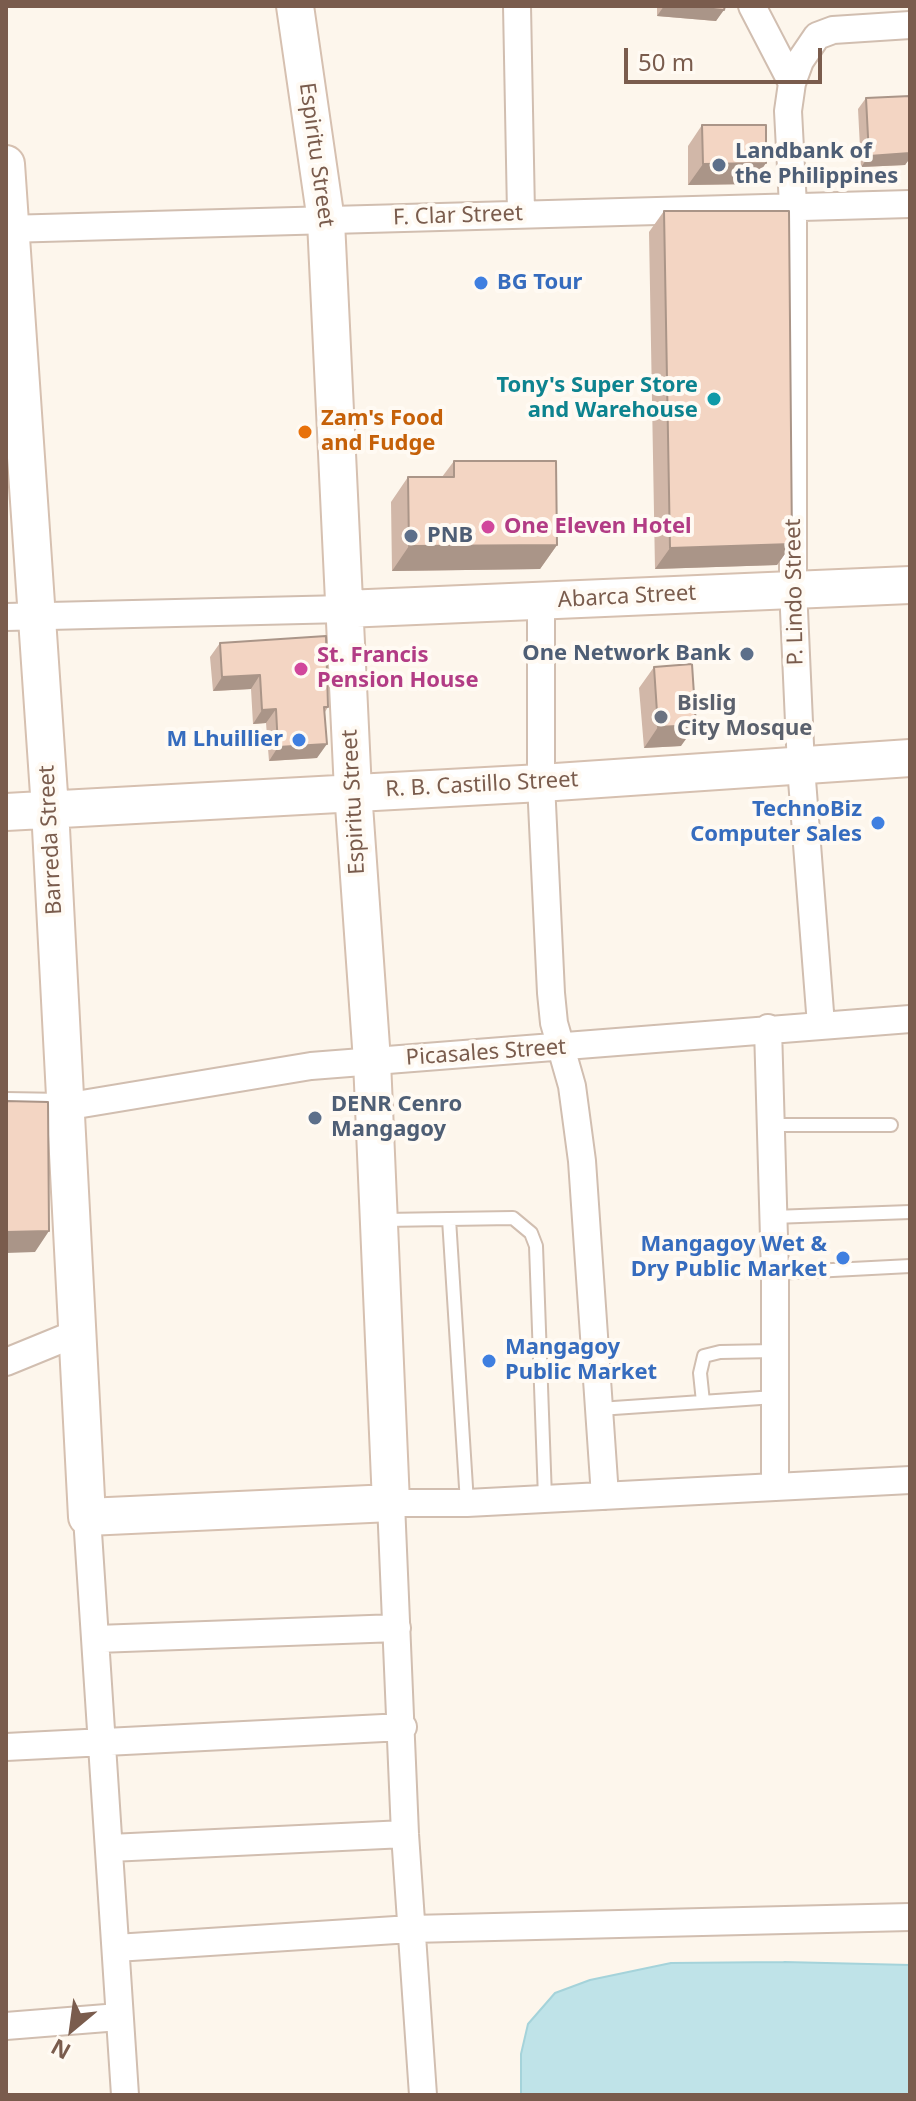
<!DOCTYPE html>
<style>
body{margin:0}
#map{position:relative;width:916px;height:2101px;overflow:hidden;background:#fdf6ec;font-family:"Noto Sans",sans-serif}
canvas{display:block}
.frame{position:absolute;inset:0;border:8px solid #7a5c4d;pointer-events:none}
.north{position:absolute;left:32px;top:1989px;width:80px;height:80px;-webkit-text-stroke:6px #fffaf3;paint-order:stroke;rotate:209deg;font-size:22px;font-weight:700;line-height:32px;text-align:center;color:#7a5c4d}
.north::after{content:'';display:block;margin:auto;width:28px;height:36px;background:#7a5c4d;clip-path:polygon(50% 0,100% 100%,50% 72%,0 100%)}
.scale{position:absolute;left:624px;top:48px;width:198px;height:36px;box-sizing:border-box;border:4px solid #7a5c4d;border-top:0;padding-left:10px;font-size:24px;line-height:28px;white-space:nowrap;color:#7a5c4d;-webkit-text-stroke:6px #fffaf3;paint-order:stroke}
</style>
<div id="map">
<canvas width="916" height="2101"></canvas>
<div class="frame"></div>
<div class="north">N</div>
<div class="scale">50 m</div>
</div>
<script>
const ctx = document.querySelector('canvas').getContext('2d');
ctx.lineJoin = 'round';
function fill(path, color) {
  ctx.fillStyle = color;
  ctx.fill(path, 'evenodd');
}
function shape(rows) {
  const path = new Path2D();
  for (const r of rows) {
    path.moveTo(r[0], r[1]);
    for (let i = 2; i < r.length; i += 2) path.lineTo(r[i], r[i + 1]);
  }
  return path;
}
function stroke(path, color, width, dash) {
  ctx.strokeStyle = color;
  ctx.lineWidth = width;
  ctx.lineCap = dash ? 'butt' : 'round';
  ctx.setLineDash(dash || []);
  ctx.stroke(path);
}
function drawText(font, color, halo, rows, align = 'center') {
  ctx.font = font + ' "Noto Sans",sans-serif';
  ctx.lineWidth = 8;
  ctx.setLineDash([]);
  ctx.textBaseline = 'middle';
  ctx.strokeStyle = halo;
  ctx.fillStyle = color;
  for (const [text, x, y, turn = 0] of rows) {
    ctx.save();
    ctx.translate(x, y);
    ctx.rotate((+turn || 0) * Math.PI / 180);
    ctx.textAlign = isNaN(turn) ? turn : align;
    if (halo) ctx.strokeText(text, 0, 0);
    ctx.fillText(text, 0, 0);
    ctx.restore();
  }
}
const water = shape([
 [784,1962,910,1965,910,2095,521,2095,521,2054,528,2024,555,1993,590,1980,671,1963,784,1962]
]);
const lane = shape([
 [771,1125,891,1125],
 [773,1217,910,1212],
 [449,1219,467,1503],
 [383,1220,513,1218,531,1233,536,1246,545,1498],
 [775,1273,910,1266],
 [703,1402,700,1373,704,1356,720,1352,775,1351],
 [599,1409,775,1397]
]);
const street = shape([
 [517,6,521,213],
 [752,6,792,83],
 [6,229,910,204],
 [541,601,541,783,551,993,554,1023,572,1086,582,1161,605,1496],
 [6,617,345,609],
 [821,1025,801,767,793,588,793,206,788,111,792,83,800,61,817,36,833,30,910,25],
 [768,1028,775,1273,775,1487],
 [6,1106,64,1107,311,1066,910,1019],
 [6,1362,77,1333],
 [87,1517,125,2095],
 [97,1639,397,1628],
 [6,1747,403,1727],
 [110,1848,405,1834],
 [116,1948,411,1929,910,1917],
 [6,2026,119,2017],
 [423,2095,405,1834,391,1503,467,1503,910,1480]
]);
const secondary = shape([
 [6,164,50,809,87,1517,391,1503,372,1061,353,791,326,221,295,6],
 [345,609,910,585],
 [6,812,541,783,910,758]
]);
const wall = shape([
 [657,6,725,6,716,21,657,16],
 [910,96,910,158,905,165,861,167,858,109,866,98],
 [702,125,766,163,751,184,688,185,688,146],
 [664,211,792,544,777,565,655,569,649,232],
 [454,461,557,545,540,569,392,571,391,502,408,477,442,477],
 [220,643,328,707,325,712,317,758,269,761,266,723,253,724,251,689,213,691,210,657],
 [654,667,681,746,644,748,639,688]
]);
const shadedWall = shape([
 [664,6,682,6,724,10,716,21,657,16],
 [910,153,910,158,905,165,861,167,869,156],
 [766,163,751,184,688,185,703,164],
 [792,544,777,565,655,569,670,548],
 [557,545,540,569,392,571,409,546],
 [260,675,251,689,213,691,222,677],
 [276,709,266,723,253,724,262,710],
 [696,725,681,746,644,748,658,727],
 [327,744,317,758,269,761,278,747],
 [49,1231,35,1252,6,1253,6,1232]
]);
const building = shape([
 [682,6,725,6,724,10,682,6],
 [910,96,910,153,869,156,866,98,910,96],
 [702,125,766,125,766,163,703,164,702,125],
 [664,211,789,211,792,544,670,548,664,211],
 [454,461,556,461,557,545,409,546,408,477,454,477,454,461],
 [326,636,328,707,324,707,327,744,278,747,276,709,262,710,260,675,222,677,220,643,326,636],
 [692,664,696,725,658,727,654,667,692,664],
 [6,1101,48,1102,49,1231,6,1232,6,1101]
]);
const markers = [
 [719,165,8,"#5c6f8a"],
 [481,283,8,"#3f7fe0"],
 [714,399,8,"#0f9aa8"],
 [305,432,8,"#e8710a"],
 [488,527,8,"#d1479c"],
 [411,536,8,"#5c6f8a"],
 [747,654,8,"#5c6f8a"],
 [301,669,8,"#d1479c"],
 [661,717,8,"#6b7280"],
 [299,740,8,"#3f7fe0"],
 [878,823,8,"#3f7fe0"],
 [315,1118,8,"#5c6f8a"],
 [843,1258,8,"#3f7fe0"],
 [489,1361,8,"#3f7fe0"]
];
const serviceNames = [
 ["Landbank of",735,152],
 ["the Philippines",735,177],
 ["PNB",427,536],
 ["One Network Bank",731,654,"right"],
 ["DENR Cenro",331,1105],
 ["Mangagoy",331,1130]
];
const streetNames = [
 ["Espiritu Street",316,155,82],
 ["F. Clar Street",458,216,-2],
 ["P. Lindo Street",795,592,-91],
 ["Abarca Street",627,597,-3],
 ["R. B. Castillo Street",482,785,-3],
 ["Espiritu Street",354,802,-93],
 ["Barreda Street",51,840,-93],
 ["Picasales Street",486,1053,-4]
];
const shopNames = [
 ["BG Tour",497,283,"left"],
 ["M Lhuillier",283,740],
 ["TechnoBiz",862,810],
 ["Computer Sales",862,835],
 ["Mangagoy Wet &",827,1245],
 ["Dry Public Market",827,1270],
 ["Mangagoy",505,1348,"left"],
 ["Public Market",505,1373,"left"]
];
const cultureNames = [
 ["Tony's Super Store",698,386],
 ["and Warehouse",698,411]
];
const foodNames = [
 ["Zam's Food",321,419],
 ["and Fudge",321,444]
];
const hotelNames = [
 ["One Eleven Hotel",504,527],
 ["St. Francis",317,656],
 ["Pension House",317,681]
];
const worshipNames = [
 ["Bislig",677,704],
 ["City Mosque",677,729]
];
fill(water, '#bfe3e8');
stroke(water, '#a5d3da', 2);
stroke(lane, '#d1beb0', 16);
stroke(street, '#d1beb0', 30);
stroke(secondary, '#d6c0b0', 40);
stroke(lane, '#fff', 12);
stroke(street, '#fff', 26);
stroke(secondary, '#fff', 36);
fill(wall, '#d1b7a8');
fill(shadedWall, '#aa9588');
fill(building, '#f3d5c3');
stroke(building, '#aa9588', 2);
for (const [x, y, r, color] of markers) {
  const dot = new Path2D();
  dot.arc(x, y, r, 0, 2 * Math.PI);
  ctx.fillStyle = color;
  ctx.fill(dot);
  stroke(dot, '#fffaf3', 3);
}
drawText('bold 22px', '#4e5e75', '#fffaf3', serviceNames, 'left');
drawText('22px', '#7a5c4d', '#fffaf3', streetNames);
drawText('bold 22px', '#366cbe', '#fffaf3', shopNames, 'right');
drawText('bold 22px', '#0d838f', '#fffaf3', cultureNames, 'right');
drawText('bold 22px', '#c56008', '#fffaf3', foodNames, 'left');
drawText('bold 22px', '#b23c85', '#fffaf3', hotelNames, 'left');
drawText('bold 22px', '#5b616d', '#fffaf3', worshipNames, 'left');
</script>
